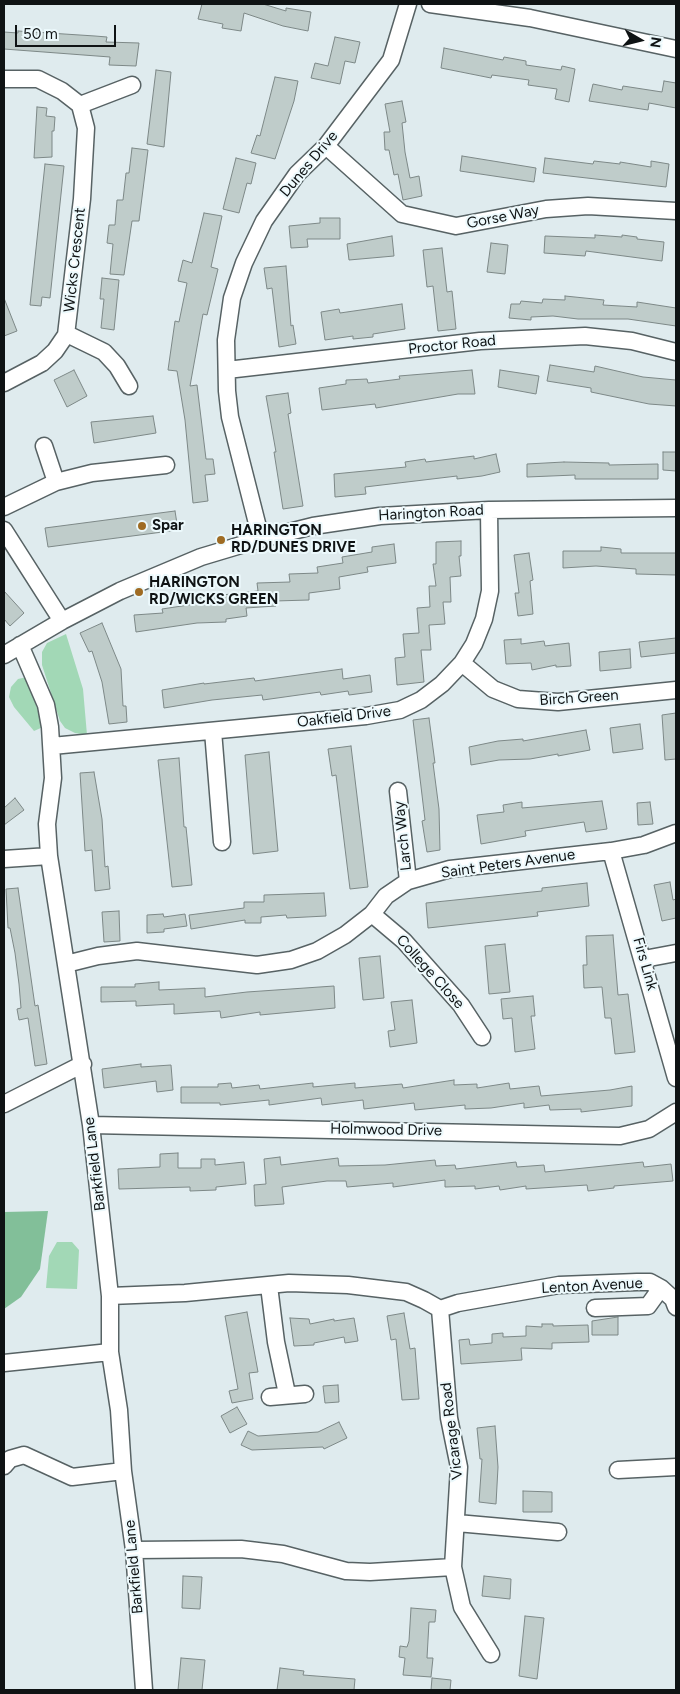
<!DOCTYPE html>
<style>
body{margin:0}
#map{position:relative;width:680px;height:1694px;overflow:hidden;background:#dfebee;font-family:Figtree,sans-serif}
canvas{display:block}
.frame{position:absolute;inset:0;border:5px solid #0f1314;pointer-events:none}
.north{position:absolute;left:615px;top:15px;width:50px;height:50px;-webkit-text-stroke:4px #ecf9fc;paint-order:stroke;rotate:98deg;font-size:14px;font-weight:700;line-height:20px;text-align:center;color:#0f1314}
.north::after{content:'';display:block;margin:auto;width:18px;height:22px;background:#0f1314;clip-path:polygon(50% 0,100% 100%,50% 72%,0 100%)}
.scale{position:absolute;left:15px;top:25px;width:101px;height:22px;box-sizing:border-box;border:2px solid #0f1314;border-top:0;padding-left:6px;font-size:15px;line-height:18px;white-space:nowrap;color:#0f1314;-webkit-text-stroke:4px #ecf9fc;paint-order:stroke}
</style>
<div id="map">
<canvas width="680" height="1694"></canvas>
<div class="frame"></div>
<div class="north">N</div>
<div class="scale">50 m</div>
</div>
<script>
const ctx = document.querySelector('canvas').getContext('2d');
ctx.lineJoin = 'round';
function fill(path, color) {
  ctx.fillStyle = color;
  ctx.fill(path, 'evenodd');
}
function shape(rows) {
  const path = new Path2D();
  for (const r of rows) {
    path.moveTo(r[0], r[1]);
    for (let i = 2; i < r.length; i += 2) path.lineTo(r[i], r[i + 1]);
  }
  return path;
}
function stroke(path, color, width, dash) {
  ctx.strokeStyle = color;
  ctx.lineWidth = width;
  ctx.lineCap = dash ? 'butt' : 'round';
  ctx.setLineDash(dash || []);
  ctx.stroke(path);
}
function drawText(font, color, halo, rows, align = 'center') {
  ctx.font = font + ' Figtree,sans-serif';
  ctx.lineWidth = 4;
  ctx.setLineDash([]);
  ctx.textBaseline = 'middle';
  ctx.strokeStyle = halo;
  ctx.fillStyle = color;
  for (const [text, x, y, turn = 0] of rows) {
    ctx.save();
    ctx.translate(x, y);
    ctx.rotate((+turn || 0) * Math.PI / 180);
    ctx.textAlign = isNaN(turn) ? turn : align;
    if (halo) ctx.strokeText(text, 0, 0);
    ctx.fillText(text, 0, 0);
    ctx.restore();
  }
}
const green = shape([
 [66,634,83,689,87,735,75,733,65,728,60,721,42,665,42,652,47,643],
 [27,677,43,727,34,731,14,707,9,697,11,687,18,679],
 [57,1242,72,1242,79,1250,77,1289,46,1288,49,1256]
]);
const forest = shape([
 [48,1211,40,1269,21,1297,4,1309,4,1212]
]);
const building = shape([
 [202,4,263,4,286,11,286,8,311,12,308,31,283,26,244,13,241,31,222,28,223,24,198,19,202,4],
 [18,31,95,36,107,37,106,42,139,43,136,66,109,65,110,57,4,49,4,32,18,33,18,31],
 [335,37,360,42,355,63,345,61,340,84,311,78,315,63,328,66,335,37],
 [444,48,503,60,504,57,526,61,526,65,561,70,562,66,575,69,569,102,555,99,557,89,528,85,529,80,492,75,491,78,441,68,444,48],
 [156,70,171,72,164,147,147,144,156,70],
 [275,77,298,81,294,101,275,159,251,153,257,135,260,136,275,77],
 [664,81,676,83,676,108,649,103,648,110,589,101,593,84,622,90,623,86,662,92,664,81],
 [402,101,406,122,402,123,405,152,410,178,419,176,422,196,403,200,398,174,394,175,389,150,385,150,384,132,390,132,385,104,402,101],
 [37,107,47,108,46,116,55,117,54,131,52,131,52,157,34,158,37,107],
 [132,148,148,150,139,221,132,221,124,275,110,274,113,244,107,243,109,225,115,225,117,200,123,200,126,173,129,173,132,148],
 [462,156,536,168,534,182,460,171,462,156],
 [236,158,256,163,251,184,247,183,239,213,223,209,236,158],
 [545,158,593,164,594,161,620,164,620,162,651,167,651,161,669,164,666,187,543,173,545,158],
 [45,164,64,166,50,298,42,297,41,306,30,305,45,164],
 [204,213,222,216,211,267,218,269,207,315,203,314,190,386,197,385,206,459,213,459,215,474,205,475,208,501,193,503,185,420,177,371,168,370,175,321,179,322,187,283,178,281,183,260,192,263,204,213],
 [320,218,340,218,340,239,307,239,308,247,291,248,289,226,320,223,320,218],
 [595,235,622,237,622,235,637,237,637,239,664,242,662,261,586,251,585,256,544,253,545,236,595,238,595,235],
 [392,236,394,256,349,260,347,244,392,236],
 [491,243,508,245,505,274,487,272,491,243],
 [442,248,447,292,452,291,456,329,438,331,433,286,427,287,423,250,442,248],
 [286,266,291,326,293,325,296,344,279,347,272,288,267,289,264,268,286,266],
 [102,278,119,280,114,330,101,328,104,299,100,299,102,278],
 [565,296,604,300,603,305,637,307,637,302,676,308,676,326,628,319,578,319,553,316,531,317,531,320,509,318,511,304,520,304,521,301,542,303,543,299,565,300,565,296],
 [4,298,17,331,4,336,4,298],
 [402,304,405,329,373,334,373,337,353,339,353,336,325,340,321,312,339,309,340,313,402,304],
 [550,365,594,372,595,366,643,377,676,380,676,406,649,404,591,392,591,388,547,381,550,365],
 [74,370,87,396,67,407,54,380,74,370],
 [472,370,475,394,458,394,376,408,375,404,322,410,319,388,346,384,346,380,367,379,368,383,400,379,399,376,472,370],
 [500,370,539,376,536,394,498,387,500,370],
 [288,393,291,413,288,414,303,506,283,509,274,452,276,452,266,396,288,393],
 [153,416,156,433,94,443,91,422,153,416],
 [663,452,676,452,676,471,663,470,663,452],
 [496,454,500,472,482,476,457,479,457,476,365,487,366,494,335,497,334,474,406,467,405,462,425,459,426,462,474,456,474,459,496,454],
 [564,462,609,463,609,465,658,464,658,479,575,479,575,475,527,477,527,464,564,462],
 [175,511,178,530,48,547,45,528,175,511],
 [461,541,461,556,459,556,461,576,450,577,451,602,443,602,445,624,429,625,431,650,421,650,424,682,397,685,395,658,405,657,403,634,419,633,417,608,430,607,429,586,436,586,433,564,436,564,436,542,461,541],
 [394,544,396,563,367,567,368,572,339,577,340,589,309,593,309,600,275,601,276,606,246,608,247,616,226,619,226,622,197,623,136,632,134,615,163,613,162,609,195,604,195,598,258,591,257,583,290,582,289,574,318,573,317,567,343,563,342,557,372,552,372,547,394,544],
 [601,547,621,549,621,553,676,553,676,575,636,574,636,569,596,566,563,568,563,551,601,551,601,547],
 [529,553,533,580,530,581,533,614,518,616,515,593,519,593,514,555,529,553],
 [4,591,24,613,10,626,4,619,4,591],
 [102,623,121,669,123,706,126,706,127,722,109,724,102,682,92,651,89,652,80,633,102,623],
 [676,638,676,653,641,657,639,642,676,638],
 [521,639,521,644,544,641,545,646,569,643,571,666,556,667,556,665,532,670,531,663,506,664,504,640,521,639],
 [630,649,631,668,600,671,599,652,630,649],
 [342,669,343,679,370,675,372,692,349,695,348,691,321,695,320,692,263,700,262,695,212,700,164,708,162,690,204,683,204,684,254,678,255,681,342,669],
 [676,713,676,759,665,760,662,715,676,713],
 [429,718,435,763,433,763,439,809,440,850,427,852,422,821,425,820,413,720,429,718],
 [640,724,643,749,613,753,610,728,640,724],
 [586,730,590,750,558,756,558,754,530,759,499,760,471,765,469,747,498,741,523,739,523,741,586,730],
 [351,746,368,887,350,889,336,775,332,776,328,749,351,746],
 [269,752,278,851,253,854,245,755,269,752],
 [179,758,184,827,186,827,192,885,172,887,158,760,179,758],
 [94,772,102,819,105,867,108,866,110,889,95,891,92,850,85,851,80,773,94,772],
 [15,798,24,810,4,825,4,808,15,798],
 [602,801,607,829,586,832,584,822,525,831,526,836,481,844,477,815,504,812,503,805,522,802,522,808,602,801],
 [650,802,653,824,638,825,637,803,650,802],
 [670,882,673,900,676,899,676,918,662,921,654,885,670,882],
 [587,883,589,906,537,912,538,916,428,928,426,903,542,891,542,888,587,883],
 [18,888,35,1006,38,1005,47,1064,35,1066,28,1018,19,1020,17,1009,21,1008,19,984,15,953,10,928,8,928,6,889,18,888],
 [324,893,326,916,287,918,286,915,261,917,261,923,245,923,245,920,191,929,189,915,244,908,244,902,264,902,264,895,324,893],
 [119,911,120,941,104,942,102,912,119,911],
 [163,914,164,917,185,914,187,926,164,929,164,932,147,933,147,915,163,914],
 [613,935,618,995,628,994,635,1052,615,1054,611,1018,605,1018,602,987,584,988,583,965,587,965,586,936,613,935],
 [505,944,510,992,489,994,485,946,505,944],
 [380,956,384,998,363,1000,359,958,380,956],
 [159,982,159,990,205,988,205,997,247,992,334,986,335,1008,260,1015,260,1012,221,1018,220,1011,174,1014,174,1004,136,1006,136,1001,101,1002,101,987,135,987,135,984,159,982],
 [533,996,535,1016,531,1016,535,1049,515,1052,512,1018,503,1019,501,999,533,996],
 [412,1000,417,1043,390,1047,388,1031,395,1030,391,1002,412,1000],
 [141,1064,141,1067,171,1065,173,1090,157,1092,156,1081,104,1088,102,1069,141,1064],
 [454,1080,454,1085,477,1084,477,1088,509,1083,510,1089,539,1086,541,1096,610,1090,632,1086,632,1106,581,1112,581,1109,550,1110,549,1105,524,1108,524,1103,491,1108,465,1109,465,1105,415,1110,414,1103,364,1109,363,1100,322,1105,321,1098,269,1105,269,1100,220,1105,220,1103,181,1103,181,1087,218,1087,218,1084,231,1083,232,1088,259,1085,260,1089,313,1083,313,1087,355,1083,355,1088,402,1084,403,1088,454,1080],
 [178,1153,178,1168,201,1168,201,1159,215,1159,215,1165,244,1162,246,1184,216,1187,216,1190,190,1191,190,1187,119,1189,118,1169,160,1167,160,1154,178,1153],
 [280,1157,281,1165,338,1158,339,1166,385,1165,435,1160,436,1166,455,1165,456,1169,516,1162,517,1167,544,1165,545,1172,643,1162,644,1167,671,1164,673,1181,614,1186,614,1188,588,1191,587,1185,526,1189,526,1186,500,1190,499,1186,475,1189,475,1186,445,1187,445,1180,393,1187,393,1183,347,1187,346,1181,327,1181,282,1187,284,1204,255,1206,254,1185,266,1184,264,1159,280,1157],
 [247,1312,258,1372,249,1373,253,1399,232,1403,229,1391,238,1389,225,1316,247,1312],
 [404,1313,410,1349,415,1348,419,1399,402,1400,396,1339,391,1340,387,1316,404,1313],
 [618,1317,618,1335,592,1335,592,1321,618,1317],
 [290,1318,309,1319,310,1324,334,1319,334,1321,354,1318,358,1341,345,1343,344,1337,314,1343,314,1345,294,1346,290,1318],
 [542,1324,553,1324,553,1326,588,1325,589,1342,552,1343,552,1349,521,1348,522,1360,461,1364,459,1340,469,1339,470,1345,492,1343,492,1334,503,1333,503,1337,526,1336,526,1326,542,1327,542,1324],
 [338,1385,339,1402,325,1403,323,1386,338,1385],
 [237,1407,247,1424,230,1433,221,1416,237,1407],
 [339,1422,347,1438,324,1449,323,1447,252,1450,241,1445,248,1431,258,1436,318,1432,339,1422],
 [495,1426,498,1467,496,1504,479,1502,482,1459,480,1459,477,1428,495,1426],
 [523,1491,552,1492,552,1512,523,1512,523,1491],
 [183,1576,202,1577,200,1609,182,1608,183,1576],
 [484,1576,511,1579,510,1599,482,1596,484,1576],
 [411,1608,436,1610,435,1622,429,1622,427,1658,433,1658,431,1677,403,1675,405,1658,399,1657,400,1646,407,1647,409,1641,411,1608],
 [525,1616,544,1618,537,1679,519,1676,525,1616],
 [181,1658,205,1660,202,1690,178,1690,181,1658],
 [280,1668,304,1671,303,1675,355,1679,354,1690,277,1690,280,1668],
 [432,1678,451,1680,450,1690,431,1690,432,1678]
]);
const minor = shape([
 [430,4,530,18,676,49],
 [4,79,38,79,62,91,80,105,86,128,82,199,66,335,55,351,42,363,4,383],
 [80,105,132,85],
 [326,146,402,214,456,226,546,209,588,206,676,211],
 [67,334,104,352,117,366,129,386],
 [227,370,480,341,585,336,632,341,676,352],
 [44,446,56,482],
 [4,507,56,482,92,473,166,465],
 [4,530,62,621],
 [261,539,230,417,227,391,226,340,232,298,244,263,264,221,297,174,326,146,391,60,408,4],
 [20,645,46,705,50,727,53,778,47,824,49,856,91,1125,110,1296,110,1352,119,1410,123,1471,134,1550,144,1690],
 [4,655,62,621,120,591,201,557,261,539,313,526,380,516,489,510,676,508],
 [462,663,493,689,518,699,558,702,676,690],
 [213,731,222,842],
 [52,746,366,716,400,710,421,700,442,684,462,663,474,644,484,619,490,591,489,510],
 [398,791,408,881],
 [611,851,676,1078],
 [4,859,49,856],
 [372,914,404,941,461,1005,482,1037],
 [644,959,676,953],
 [66,964,98,956,137,951,257,965,291,960,317,951,345,935,372,914,386,896,408,881,450,869,611,851,644,845,676,833],
 [4,1104,83,1064],
 [91,1125,620,1136,649,1129,676,1112],
 [269,1286,276,1342,287,1394],
 [110,1296,185,1293,289,1283,348,1285,406,1292,424,1300,440,1309,449,1418,459,1467,453,1567,370,1572,346,1571,283,1554,241,1549,134,1550],
 [595,1308,648,1306,661,1288],
 [440,1309,458,1303,559,1285,637,1282,650,1282,661,1288,673,1299,676,1307],
 [4,1363,110,1352],
 [270,1397,305,1394],
 [4,1466,10,1459,24,1455,72,1477,123,1471],
 [618,1470,676,1467],
 [457,1523,558,1532],
 [453,1567,462,1607,491,1654]
]);
const markers = [
 [142,526,5,"#9f6b23"],
 [221,540,5,"#9f6b23"],
 [139,592,5,"#9f6b23"]
];
const streetNames = [
 ["Dunes Drive",309,164,-50],
 ["Gorse Way",503,217,-11],
 ["Wicks Crescent",75,260,-84],
 ["Proctor Road",452,345,-6],
 ["Harington Road",431,513,-3],
 ["Birch Green",579,698,-4],
 ["Oakfield Drive",344,717,-7],
 ["Larch Way",403,836,-96],
 ["Saint Peters Avenue",508,864,-8],
 ["Firs Link",645,964,74],
 ["College Close",430,972,48],
 ["Holmwood Drive",386,1130,1],
 ["Barkfield Lane",95,1164,-97],
 ["Lenton Avenue",592,1286,-3],
 ["Vicarage Road",452,1431,-97],
 ["Barkfield Lane",134,1567,-95]
];
const poiNames = [
 ["Spar",152,526],
 ["HARINGTON",231,531],
 ["RD/DUNES DRIVE",231,548],
 ["HARINGTON",149,583],
 ["RD/WICKS GREEN",149,600]
];
fill(green, '#a2d8b6');
fill(forest, '#82bf99');
fill(building, '#bfccca');
stroke(building, '#7d8887', 1);
stroke(minor, '#576264', 19);
stroke(minor, '#fff', 16);
for (const [x, y, r, color] of markers) {
  const dot = new Path2D();
  dot.arc(x, y, r, 0, 2 * Math.PI);
  ctx.fillStyle = color;
  ctx.fill(dot);
  stroke(dot, '#ecf9fc', 2);
}
drawText('15px', '#0f1314', '#ecf9fc', streetNames);
drawText('bold 15px', '#0f1314', '#ecf9fc', poiNames, 'left');
</script>
